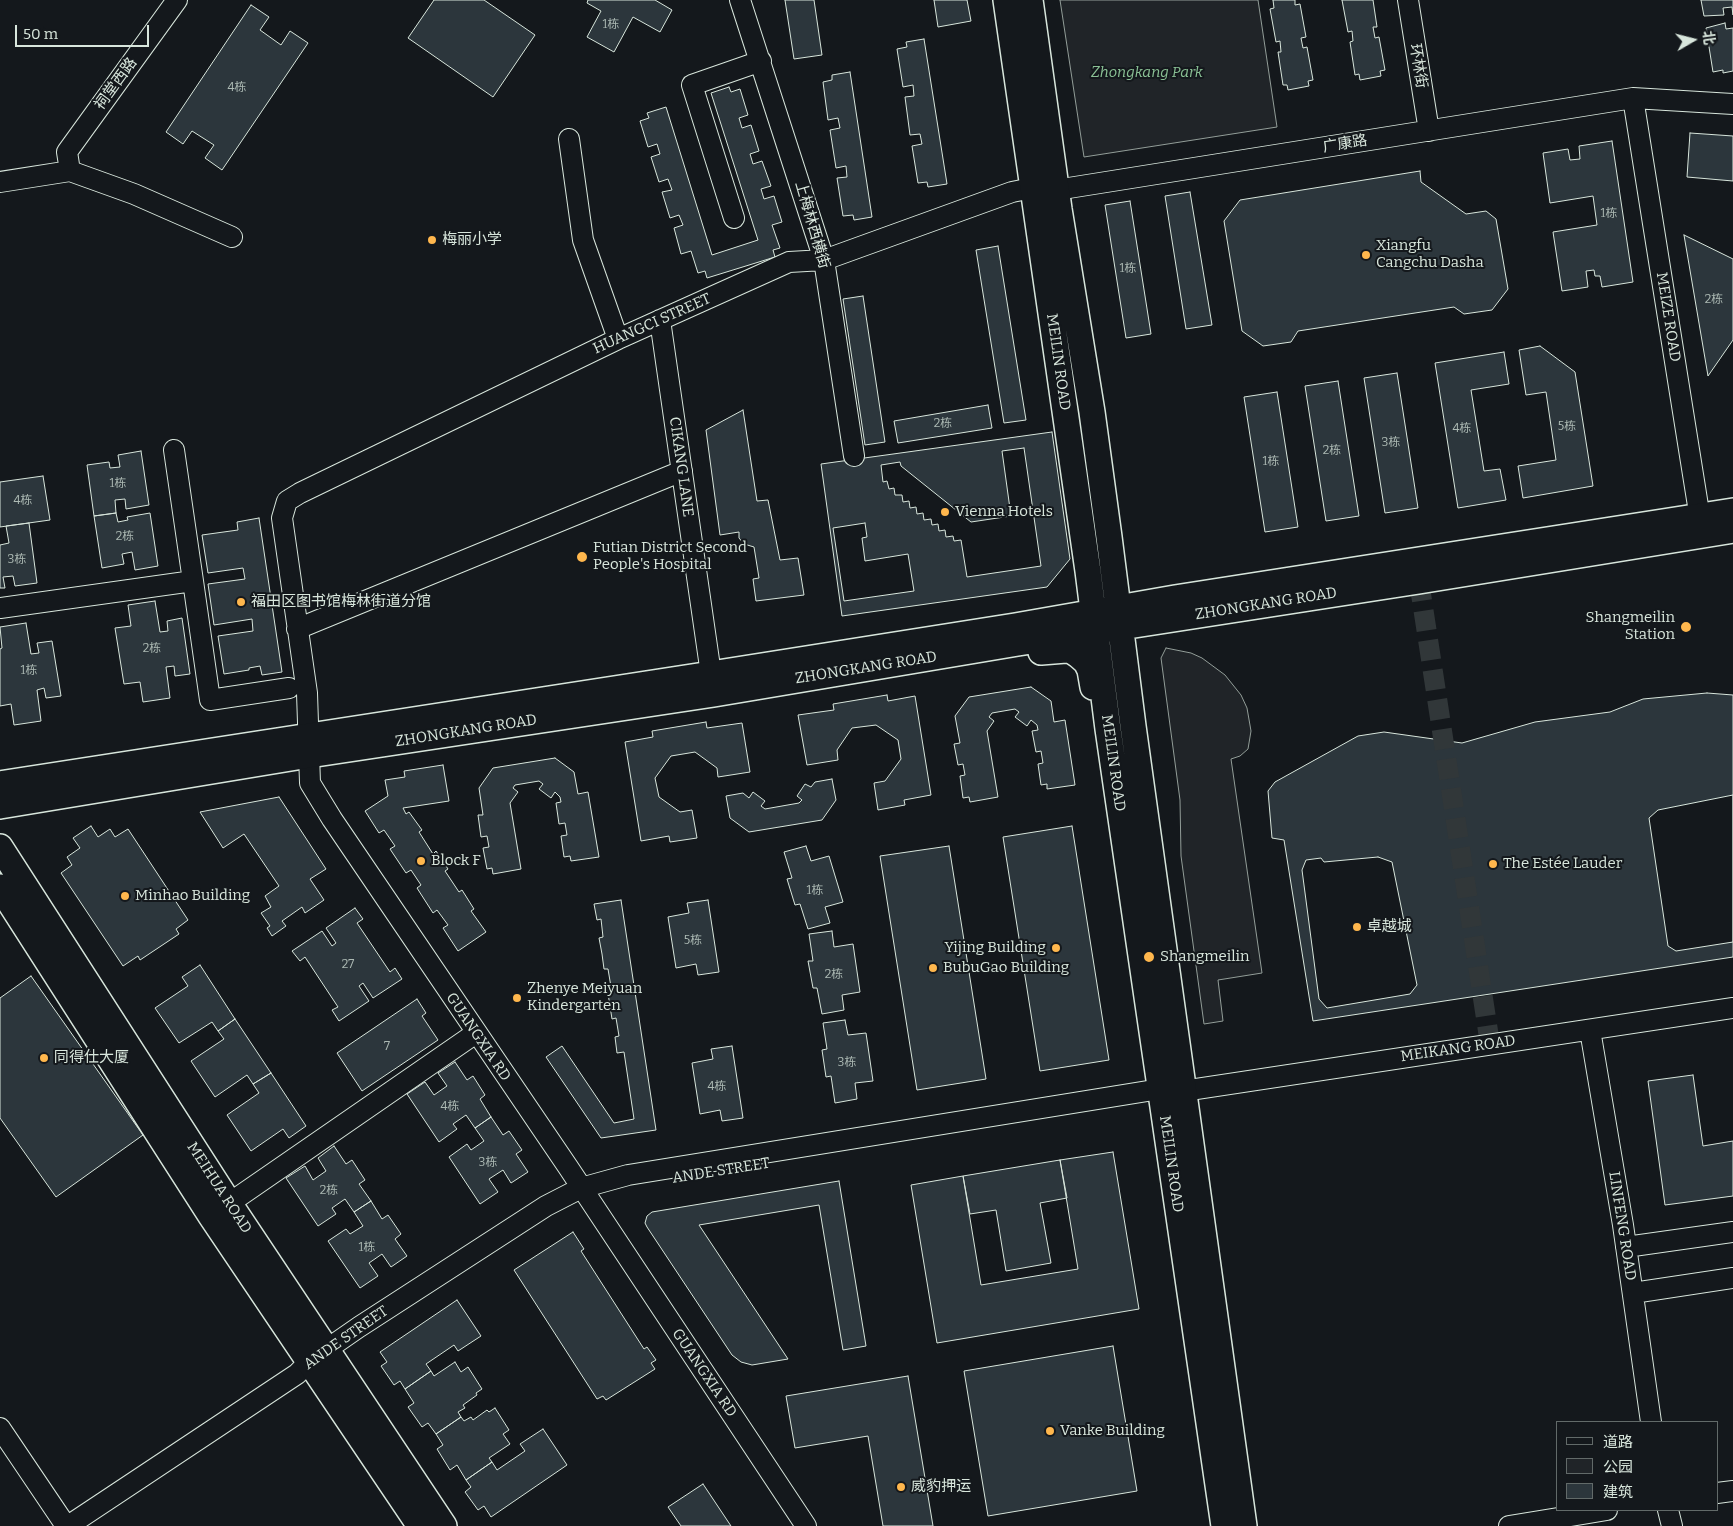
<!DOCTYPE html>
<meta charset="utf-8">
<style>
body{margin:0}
#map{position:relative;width:1733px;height:1526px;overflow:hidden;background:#14181c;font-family:Bitter,"Noto Sans SC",serif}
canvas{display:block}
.legend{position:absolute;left:1556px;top:1421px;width:162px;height:90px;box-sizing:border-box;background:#14181c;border:1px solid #626a69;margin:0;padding:6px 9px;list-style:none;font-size:15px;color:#d8e6dc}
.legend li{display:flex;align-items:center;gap:10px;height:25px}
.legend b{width:25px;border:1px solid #626a69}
.north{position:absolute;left:1668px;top:15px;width:50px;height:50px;-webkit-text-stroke:4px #14181c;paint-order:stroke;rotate:82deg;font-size:14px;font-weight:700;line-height:20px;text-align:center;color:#d8e6dc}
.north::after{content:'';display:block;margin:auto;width:18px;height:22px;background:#d8e6dc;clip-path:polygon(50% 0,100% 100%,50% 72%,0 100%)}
.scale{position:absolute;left:15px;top:25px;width:134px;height:22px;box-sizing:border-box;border:2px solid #d8e6dc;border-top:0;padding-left:6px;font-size:15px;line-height:18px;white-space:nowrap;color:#d8e6dc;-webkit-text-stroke:4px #14181c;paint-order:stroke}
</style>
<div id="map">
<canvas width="1733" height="1526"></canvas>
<ul class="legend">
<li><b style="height:6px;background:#14181c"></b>道路</li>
<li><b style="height:14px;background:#202428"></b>公园</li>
<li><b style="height:14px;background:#2c363c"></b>建筑</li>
</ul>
<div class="north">北</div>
<div class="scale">50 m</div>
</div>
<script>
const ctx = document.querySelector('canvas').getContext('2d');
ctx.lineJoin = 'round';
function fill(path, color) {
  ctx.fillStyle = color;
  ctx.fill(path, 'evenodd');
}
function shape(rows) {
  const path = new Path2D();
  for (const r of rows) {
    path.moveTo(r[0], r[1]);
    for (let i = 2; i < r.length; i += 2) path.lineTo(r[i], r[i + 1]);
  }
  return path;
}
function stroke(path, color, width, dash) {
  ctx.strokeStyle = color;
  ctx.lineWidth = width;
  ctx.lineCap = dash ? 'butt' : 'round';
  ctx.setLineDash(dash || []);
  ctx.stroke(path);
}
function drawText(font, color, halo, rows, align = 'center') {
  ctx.font = font + ' Bitter,"Noto Sans SC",serif';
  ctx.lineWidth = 4;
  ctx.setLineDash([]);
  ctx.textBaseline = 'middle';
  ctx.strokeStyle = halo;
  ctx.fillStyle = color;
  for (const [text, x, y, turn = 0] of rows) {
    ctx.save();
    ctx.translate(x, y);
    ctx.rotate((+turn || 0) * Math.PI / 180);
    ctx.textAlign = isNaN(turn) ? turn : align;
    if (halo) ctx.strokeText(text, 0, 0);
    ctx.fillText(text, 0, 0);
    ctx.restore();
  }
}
const green = shape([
 [1060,0,1258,0,1277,127,1084,157,1060,0],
 [1166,648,1191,653,1202,658,1225,675,1241,695,1247,708,1251,731,1248,749,1240,756,1231,759,1262,973,1218,980,1223,1021,1204,1024,1181,856,1180,800,1161,658,1166,648]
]);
const building = shape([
 [434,0,484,0,535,35,493,97,408,38,434,0],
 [588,0,655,0,672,10,660,32,633,17,614,52,587,37,601,11,587,3,588,0],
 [785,0,814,0,822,55,794,59,785,0],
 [934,0,967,0,971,21,938,27,934,0],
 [1273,0,1295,0,1295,5,1300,4,1306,37,1301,38,1303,48,1307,47,1313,80,1308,81,1309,86,1288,90,1287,85,1283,85,1278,52,1281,52,1280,41,1276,42,1270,9,1274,8,1273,0],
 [1342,0,1373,0,1377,27,1373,27,1375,38,1379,37,1385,70,1380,71,1381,76,1360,80,1359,74,1355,75,1350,42,1353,41,1352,31,1348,32,1342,0],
 [1701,0,1733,0,1733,15,1732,7,1723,8,1724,15,1704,16,1701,0],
 [251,5,269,17,260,30,281,45,290,31,308,43,222,170,205,158,214,145,192,131,183,144,166,132,251,5],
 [1725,23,1726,29,1733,28,1733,71,1723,73,1723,70,1713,72,1706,28,1725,23],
 [924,39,947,184,928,187,927,182,918,183,912,146,922,144,920,134,910,135,905,97,914,96,913,85,903,87,897,49,907,47,906,42,924,39],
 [850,72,872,217,854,220,853,215,843,216,837,178,847,177,846,166,836,168,830,130,840,128,838,118,828,120,823,82,832,80,832,75,850,72],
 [729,87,731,92,740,89,748,115,739,118,742,128,751,125,759,151,750,154,753,164,762,161,771,186,761,189,764,199,774,196,782,222,772,225,780,248,773,250,775,257,707,278,705,271,698,273,691,251,681,254,674,228,683,225,679,215,670,218,662,192,672,190,668,179,659,182,651,157,660,154,657,144,648,147,640,121,649,118,647,113,666,107,712,255,758,240,711,93,729,87],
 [1690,133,1733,136,1733,181,1687,177,1690,133],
 [1612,141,1633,282,1602,287,1600,276,1595,276,1594,270,1586,271,1588,287,1562,291,1553,232,1597,225,1593,196,1550,203,1543,153,1568,149,1570,160,1580,159,1579,146,1612,141],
 [1420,171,1421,182,1466,214,1486,211,1496,219,1508,289,1492,310,1464,314,1454,307,1298,331,1291,342,1263,346,1242,331,1224,221,1240,200,1420,171],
 [1190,192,1212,325,1186,329,1165,196,1190,192],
 [1130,201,1151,334,1126,338,1105,205,1130,201],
 [1684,235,1733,259,1733,340,1708,376,1684,235],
 [998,246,1026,420,1004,423,976,250,998,246],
 [863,296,885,442,865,445,843,299,863,296],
 [1540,346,1575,372,1593,486,1523,498,1518,466,1556,460,1546,392,1526,395,1519,350,1540,346],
 [1504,352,1509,384,1471,390,1484,471,1500,469,1506,500,1458,508,1435,363,1504,352],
 [1397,373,1418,508,1385,513,1364,378,1397,373],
 [1338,381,1359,516,1326,521,1305,386,1338,381],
 [1277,392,1298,527,1265,532,1244,397,1277,392],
 [988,405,992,428,898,443,894,421,988,405],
 [743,410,757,501,768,500,780,560,798,558,804,595,756,601,753,579,759,578,754,547,744,544,739,538,739,532,720,535,706,430,743,410],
 [1052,432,1070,559,1047,587,842,616,821,464,1052,432],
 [1024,448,1041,566,967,577,961,540,954,541,953,536,946,537,945,530,939,531,938,524,932,525,931,519,924,520,923,513,917,514,916,507,910,508,909,501,903,502,902,495,895,495,894,488,889,489,887,481,883,482,881,465,900,462,901,466,971,522,1011,516,1002,451,1024,448],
 [141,451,149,505,126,509,125,499,115,500,116,513,94,516,87,465,109,462,110,468,120,467,118,455,141,451],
 [43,476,50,520,0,527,0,482,43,476],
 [116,513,118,522,128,520,127,517,150,513,158,566,135,570,132,552,122,554,124,564,102,568,94,516,116,513],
 [259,518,282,672,262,675,260,666,249,668,249,670,224,674,218,636,253,631,252,619,214,625,208,584,245,579,243,568,208,573,202,535,238,530,237,522,259,518],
 [29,523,37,583,15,586,13,576,3,577,5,588,0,588,0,545,9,543,6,526,29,523],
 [865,523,867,537,862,538,865,561,908,554,914,591,844,601,833,528,865,523],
 [155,601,160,632,168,631,167,621,182,618,190,674,175,676,174,666,166,667,170,698,143,702,140,682,124,684,115,628,131,626,128,605,155,601],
 [26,623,31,654,39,653,37,643,52,641,61,696,46,698,44,688,37,690,41,721,14,725,11,704,0,706,0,649,2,648,0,627,26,623],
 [1031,687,1051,701,1054,722,1065,720,1075,785,1047,789,1047,784,1041,785,1038,764,1043,763,1041,751,1036,752,1032,731,1038,730,1037,725,1031,720,1027,726,1015,717,1019,712,1015,709,992,713,989,717,994,721,987,731,998,797,970,802,969,797,963,798,960,776,965,775,963,764,958,765,954,744,960,743,955,716,969,697,1031,687],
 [1707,693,1733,695,1733,957,1313,1021,1284,840,1272,838,1268,791,1275,782,1358,736,1384,732,1462,743,1535,722,1610,712,1643,699,1707,693],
 [887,695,888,701,915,696,931,795,904,800,905,805,878,810,874,783,885,781,901,759,898,740,876,725,852,728,837,750,838,760,807,765,798,715,834,710,833,704,887,695],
 [706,722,707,728,742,723,750,772,718,777,717,768,695,752,671,756,655,778,659,797,680,812,692,810,697,838,670,842,669,836,641,841,625,742,653,737,652,731,706,722],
 [555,758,574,772,578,794,588,792,599,857,571,861,570,856,564,857,561,836,567,835,565,823,559,824,556,803,561,802,560,797,555,792,551,798,539,789,543,784,539,781,515,785,513,788,518,792,510,803,521,869,493,874,492,868,487,869,483,848,489,847,487,836,481,837,478,815,483,815,479,788,493,768,555,758],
 [443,765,449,801,403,808,406,814,409,812,422,830,419,832,433,854,436,851,448,869,445,871,459,892,462,890,474,909,471,911,486,932,458,951,443,928,448,925,437,910,433,913,417,888,421,885,411,870,406,873,390,849,395,846,384,830,379,833,365,811,388,796,385,780,405,777,404,771,443,765],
 [832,779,836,800,822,820,749,832,730,818,726,796,743,793,749,798,753,792,765,801,761,806,765,809,799,803,802,800,797,796,805,784,811,787,815,782,832,779],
 [1733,795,1733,942,1676,951,1668,946,1649,818,1658,810,1733,795],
 [279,797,326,869,310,879,324,900,305,913,302,907,282,921,286,926,272,936,267,928,270,926,261,913,271,907,265,896,279,886,244,834,223,848,200,812,279,797],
 [91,826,98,837,110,829,115,837,128,829,188,920,176,929,179,934,140,960,138,956,123,966,61,873,72,865,67,857,80,848,73,838,91,826],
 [1072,826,1109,1060,1040,1071,1003,837,1072,826],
 [806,846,811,861,829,856,843,902,825,907,830,923,808,929,800,904,795,905,787,879,792,878,784,852,806,846],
 [949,846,986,1079,917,1090,880,856,949,846],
 [1378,857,1392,862,1417,985,1410,994,1327,1008,1319,999,1302,870,1306,860,1321,858,1324,862,1378,857],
 [621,900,656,1130,601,1138,546,1057,562,1046,614,1123,634,1119,624,1052,617,1053,615,1037,619,1036,616,1018,612,1019,607,987,611,987,608,969,604,969,602,954,599,938,603,937,601,919,597,920,594,904,621,900],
 [708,900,719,972,698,975,696,964,676,968,668,917,689,913,687,903,708,900],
 [355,908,363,919,357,923,390,972,395,968,402,979,373,998,363,983,359,986,369,1001,339,1021,332,1010,338,1007,305,957,300,961,292,951,322,931,332,946,336,943,326,928,355,908],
 [832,931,834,947,853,944,860,992,842,995,844,1010,822,1014,817,988,813,988,808,961,813,961,809,934,832,931],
 [200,965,235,1019,218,1031,212,1022,179,1043,155,1008,188,986,182,977,200,965],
 [31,976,143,1135,56,1197,0,1118,0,998,31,976],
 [417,999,426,1013,422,1016,438,1040,362,1091,337,1053,417,999],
 [235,1019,271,1073,253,1084,247,1075,215,1097,191,1061,224,1039,218,1031,235,1019],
 [845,1020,848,1035,866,1033,873,1081,855,1083,857,1099,835,1103,831,1076,826,1077,822,1050,827,1049,823,1023,845,1020],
 [732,1046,743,1118,722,1121,720,1110,700,1114,692,1063,713,1059,711,1049,732,1046],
 [455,1062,467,1080,473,1076,485,1095,480,1099,491,1117,475,1128,466,1115,453,1124,457,1129,439,1142,407,1094,425,1082,434,1095,447,1086,438,1073,455,1062],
 [271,1073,306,1126,289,1138,283,1129,251,1151,227,1115,259,1093,253,1084,271,1073],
 [1693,1075,1703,1146,1733,1141,1733,1196,1665,1205,1648,1081,1693,1075],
 [491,1117,503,1135,509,1131,522,1150,516,1154,528,1172,511,1183,503,1170,489,1179,498,1192,480,1204,449,1157,467,1144,471,1150,484,1141,475,1128,491,1117],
 [334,1146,346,1164,352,1160,365,1180,359,1184,371,1201,354,1212,345,1199,332,1208,336,1214,318,1226,286,1178,305,1166,313,1180,326,1171,318,1158,334,1146],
 [1113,1152,1139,1309,937,1343,911,1185,963,1176,981,1285,1078,1269,1060,1160,1113,1152],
 [1060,1160,1067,1198,1040,1203,1051,1263,1006,1271,996,1210,970,1214,963,1176,1060,1160],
 [839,1181,866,1346,843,1350,819,1205,699,1225,788,1359,752,1365,741,1362,732,1355,647,1227,645,1223,647,1216,652,1212,839,1181],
 [371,1201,382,1219,388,1215,401,1234,395,1239,407,1256,391,1267,382,1254,369,1263,378,1276,360,1288,328,1241,346,1229,350,1234,363,1226,354,1212,371,1201],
 [573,1232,584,1249,581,1251,644,1349,647,1347,656,1360,651,1363,655,1369,606,1400,603,1396,597,1399,514,1270,573,1232],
 [457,1300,481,1336,458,1351,454,1345,426,1364,431,1371,405,1389,400,1381,394,1385,381,1366,387,1362,380,1352,457,1300],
 [1113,1346,1137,1491,988,1516,964,1371,1113,1346],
 [455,1362,461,1372,468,1367,482,1389,476,1393,477,1395,463,1405,465,1408,458,1412,461,1417,436,1434,428,1423,422,1427,408,1407,414,1403,405,1389,431,1371,434,1376,455,1362],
 [908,1376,933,1526,883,1526,868,1436,795,1448,786,1396,908,1376],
 [495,1408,509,1430,503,1434,510,1444,489,1458,492,1462,466,1480,457,1465,450,1470,437,1449,443,1445,436,1434,461,1417,464,1421,471,1417,473,1420,487,1410,489,1412,495,1408],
 [543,1429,567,1465,491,1517,484,1506,478,1510,465,1492,471,1487,466,1480,492,1462,497,1470,525,1451,520,1444,543,1429],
 [703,1484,731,1526,681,1526,668,1507,703,1484]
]);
const minorTunnel = shape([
 [1419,581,1490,1044]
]);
const minor = shape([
 [740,0,824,260,854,456],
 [1408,0,1429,131],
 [1633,98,1702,531],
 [569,139,583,240,618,339],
 [70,171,67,152,177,0],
 [0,182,70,171,134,194,232,237],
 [1056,190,1633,98,1733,104],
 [734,218,692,85,761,61],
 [660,320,711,674],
 [174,450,193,581],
 [0,608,193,581,210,700,289,688],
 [297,629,682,471],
 [1590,1030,1623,1225,1651,1422],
 [1183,1091,1733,1008],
 [218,1211,476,1033],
 [1626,1247,1733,1232],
 [1633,1293,1733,1278],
 [0,1428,66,1526],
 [1717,1493,1733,1491],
 [1668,1510,1672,1526],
 [68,1526,297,1374,310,1361,359,1327,546,1206,581,1188,628,1175,1160,1089],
 [806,1526,568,1167,332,819,310,783,307,693,282,518,287,501,300,493,618,339,789,262,824,260,1012,192,1032,188],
 [1509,1526,1607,1510]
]);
const major = shape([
 [1006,0,1088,571,1108,729,1224,1526],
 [1030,0,1059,209,1092,412,1109,537,1133,726,1244,1526],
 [1041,652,1066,650,1072,651,1078,655,1086,662,1090,670,1093,687],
 [0,784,711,674,1015,626,1175,598,1733,511],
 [0,806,309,755,714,694,1018,643,1419,581,1733,530],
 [0,847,229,1203,444,1526],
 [0,887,211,1216,420,1526]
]);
const markers = [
 [432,240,5,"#ffb74d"],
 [1366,255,5,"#ffb74d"],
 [945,512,5,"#ffb74d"],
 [582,557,6,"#ffb74d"],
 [241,602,5,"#ffb74d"],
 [1686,627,6,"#ffb74d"],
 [421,861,5,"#ffb74d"],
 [1493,864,5,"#ffb74d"],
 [125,896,5,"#ffb74d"],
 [1357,927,5,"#ffb74d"],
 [1056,948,5,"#ffb74d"],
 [1149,957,6,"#ffb74d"],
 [933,968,5,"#ffb74d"],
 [517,998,5,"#ffb74d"],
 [44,1058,5,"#ffb74d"],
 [1050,1431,5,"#ffb74d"],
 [901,1487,5,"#ffb74d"]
];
const numberNames = [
 ["1栋",611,25],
 ["4栋",237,88],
 ["1栋",1609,214],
 ["1栋",1128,269],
 ["2栋",1714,300],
 ["2栋",943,424],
 ["5栋",1567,427],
 ["4栋",1462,429],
 ["3栋",1391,443],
 ["2栋",1332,451],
 ["1栋",1271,462],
 ["1栋",118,484],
 ["4栋",23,501],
 ["2栋",125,537],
 ["3栋",17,560],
 ["2栋",152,649],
 ["1栋",29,671],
 ["1栋",815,891],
 ["5栋",693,941],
 ["27",348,965],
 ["2栋",834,975],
 ["7",387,1047],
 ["3栋",847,1063],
 ["4栋",717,1087],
 ["4栋",450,1107],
 ["3栋",488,1163],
 ["2栋",329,1191],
 ["1栋",367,1248]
];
const streetNames = [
 ["环林街",1418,66,81],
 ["祠堂西路",116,84,-54],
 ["广康路",1345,144,-9],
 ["上梅林西横街",812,225,74],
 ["MEIZE ROAD",1668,317,81],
 ["HUANGCI STREET",652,324,-24],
 ["MEILIN ROAD",1058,362,82],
 ["CIKANG LANE",681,467,82],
 ["ZHONGKANG ROAD",1266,604,-9],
 ["ZHONGKANG ROAD",866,668,-9],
 ["ZHONGKANG ROAD",466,731,-9],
 ["MEILIN ROAD",1113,763,82],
 ["GUANGXIA RD",478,1037,56],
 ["MEIKANG ROAD",1458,1049,-8],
 ["MEILIN ROAD",1171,1164,82],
 ["ANDE STREET",721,1171,-9],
 ["MEIHUA ROAD",219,1188,57],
 ["LINFENG ROAD",1622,1226,81],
 ["ANDE STREET",346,1338,-35],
 ["GUANGXIA RD",704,1373,56]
];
const parkNames = [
 ["Zhongkang Park",1147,73]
];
const poiNames = [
 ["梅丽小学",442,240],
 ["Xiangfu",1376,246],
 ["Cangchu Dasha",1376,263],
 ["Vienna Hotels",955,512],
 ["Futian District Second",593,548],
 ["People's Hospital",593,565],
 ["福田区图书馆梅林街道分馆",251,602],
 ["Shangmeilin",1675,618,"right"],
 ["Station",1675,635,"right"],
 ["Block F",431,861],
 ["The Estée Lauder",1503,864],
 ["Minhao Building",135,896],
 ["卓越城",1367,927],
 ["Yijing Building",1046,948,"right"],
 ["Shangmeilin",1160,957],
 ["BubuGao Building",943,968],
 ["Zhenye Meiyuan",527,989],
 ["Kindergarten",527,1006],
 ["同得仕大厦",54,1058],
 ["Vanke Building",1060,1431],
 ["威豹押运",911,1487]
];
fill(green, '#202428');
stroke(green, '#939e99', 1);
fill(building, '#2c363c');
stroke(building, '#d8e6dc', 1);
stroke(minorTunnel, '#313739', 20, [20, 10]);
stroke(minor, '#d8e6dc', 22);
stroke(major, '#d8e6dc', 28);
stroke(minor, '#14181c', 20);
stroke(major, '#14181c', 25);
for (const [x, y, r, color] of markers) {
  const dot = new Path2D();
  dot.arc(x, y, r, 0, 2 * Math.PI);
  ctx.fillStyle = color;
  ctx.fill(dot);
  stroke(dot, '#14181c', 2);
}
drawText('12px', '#adbab4', null, numberNames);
drawText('15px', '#d8e6dc', '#14181c', streetNames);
drawText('italic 15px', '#8ac095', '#14181c', parkNames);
drawText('15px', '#d8e6dc', '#14181c', poiNames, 'left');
</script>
